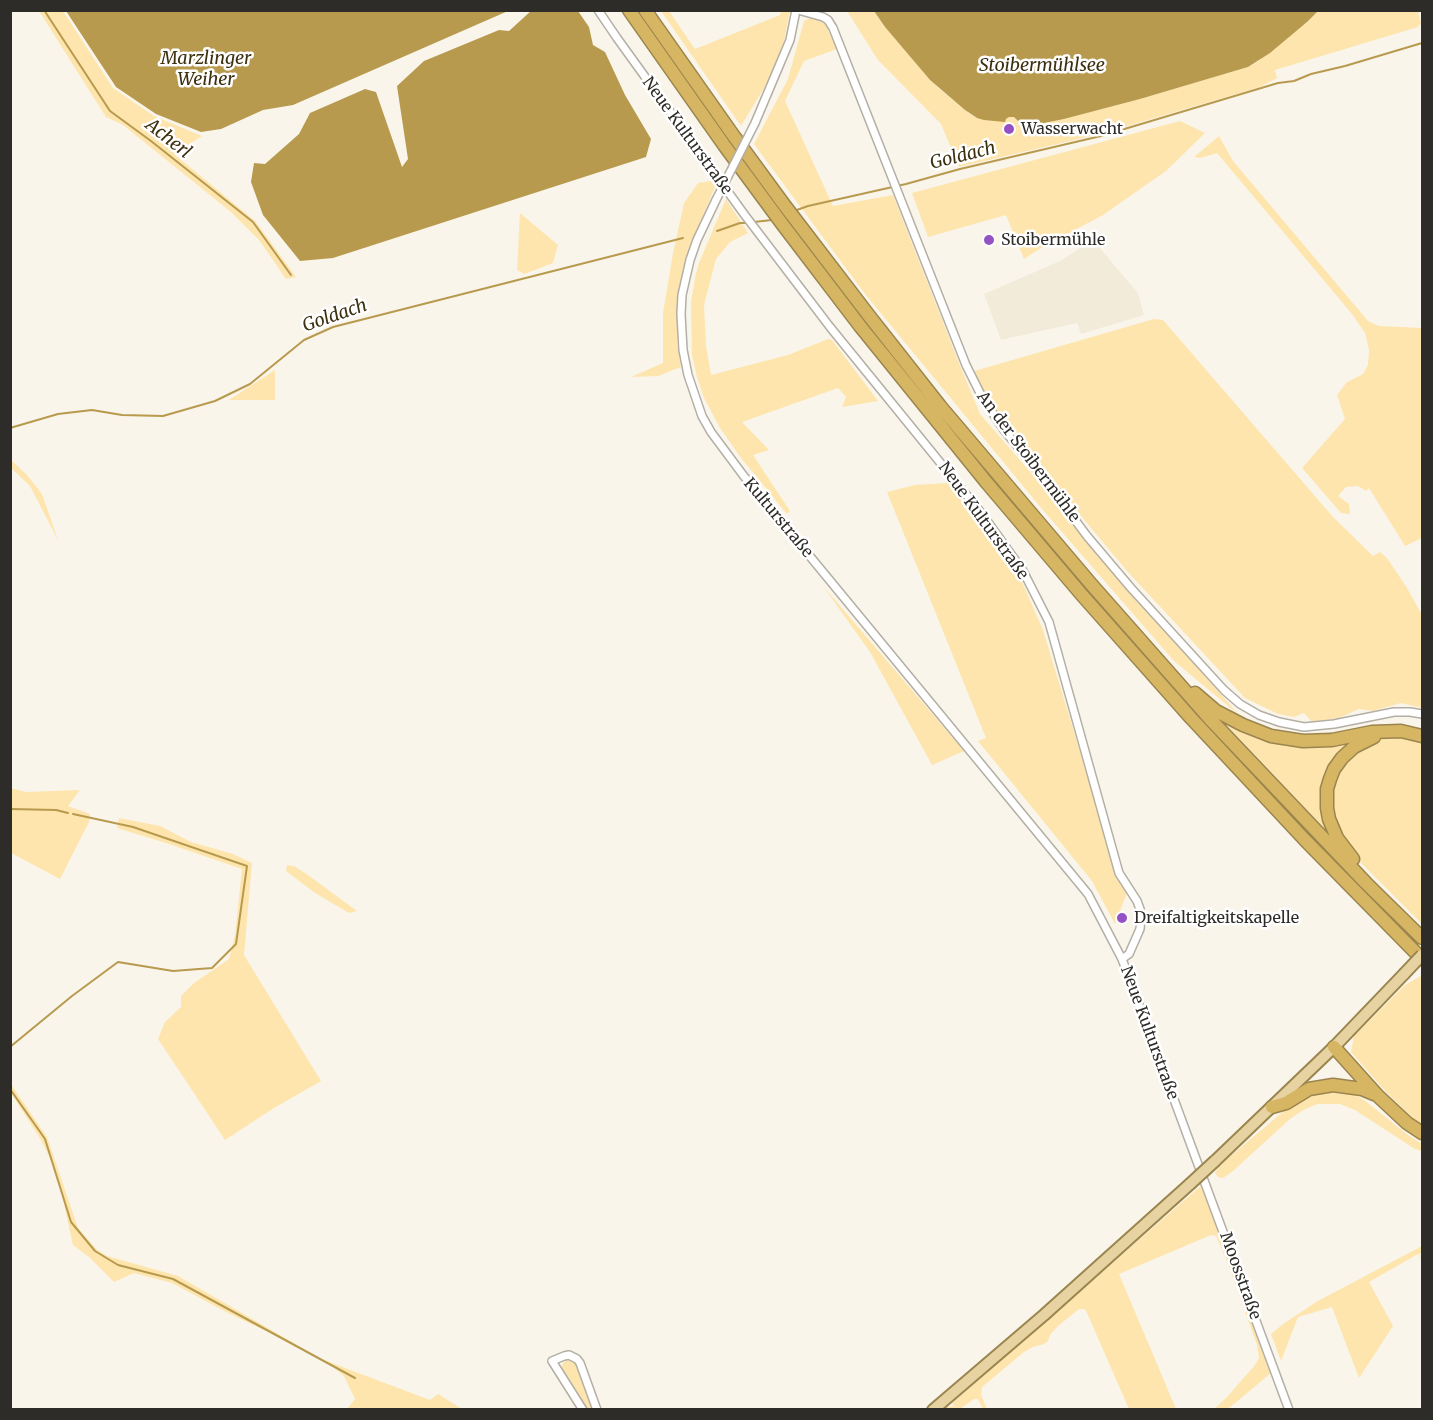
<!DOCTYPE html>
<meta charset="utf-8">
<style>
body{margin:0}
#map{position:relative;width:1433px;height:1420px;overflow:hidden;background:#faf5eb;font-family:Merriweather,serif}
canvas{display:block}
.frame{position:absolute;inset:0;border:12px solid #2e2c28;pointer-events:none}
</style>
<div id="map">
<canvas width="1433" height="1420"></canvas>
<div class="frame"></div>
</div>
<script>
const ctx = document.querySelector('canvas').getContext('2d');
ctx.lineJoin = 'round';
function fill(path, color) {
  ctx.fillStyle = color;
  ctx.fill(path, 'evenodd');
}
function shape(rows) {
  const path = new Path2D();
  for (const r of rows) {
    path.moveTo(r[0], r[1]);
    for (let i = 2; i < r.length; i += 2) path.lineTo(r[i], r[i + 1]);
  }
  return path;
}
function stroke(path, color, width, dash) {
  ctx.strokeStyle = color;
  ctx.lineWidth = width;
  ctx.lineCap = dash ? 'butt' : 'round';
  ctx.setLineDash(dash || []);
  ctx.stroke(path);
}
function drawText(font, color, halo, rows, align = 'center') {
  ctx.font = font + ' Merriweather,serif';
  ctx.lineWidth = 5;
  ctx.setLineDash([]);
  ctx.textBaseline = 'middle';
  ctx.strokeStyle = halo;
  ctx.fillStyle = color;
  for (const [text, x, y, turn = 0] of rows) {
    ctx.save();
    ctx.translate(x, y);
    ctx.rotate((+turn || 0) * Math.PI / 180);
    ctx.textAlign = isNaN(turn) ? turn : align;
    if (halo) ctx.strokeText(text, 0, 0);
    ctx.fillText(text, 0, 0);
    ctx.restore();
  }
}
const built = shape([
 [1093,240,1138,293,1144,315,1081,334,1077,323,1001,340,984,294,1060,261]
]);
const green = shape([
 [39,11,63,11,113,88,154,116,202,136,174,154,255,221,296,277,286,279,259,240,231,212,123,125,106,117],
 [661,11,669,11,695,49,780,15,781,11,790,11,784,41,775,65,767,83,741,126],
 [847,11,874,11,885,27,930,80,942,91,970,114,977,118,1006,119,1009,117,1014,117,1019,122,1022,122,1029,126,1064,119,1140,99,1248,67,1257,62,1307,22,1318,11,1418,11,1421,23,1418,27,1275,70,1277,78,1260,87,1100,134,959,167,941,124,878,60],
 [810,18,824,22,837,49,804,61,785,101,833,206,893,195,961,368,980,414,1059,505,1127,589,1164,629,1239,715,1174,661,1042,509,865,294,754,144,788,79,804,21],
 [1180,121,1205,133,1166,171,1103,215,1041,248,1024,259,1006,215,928,237,912,193],
 [1219,136,1233,161,1368,321,1379,326,1422,328,1422,538,1405,546,1369,488,1366,491,1358,486,1346,487,1338,496,1349,504,1350,514,1341,513,1302,468,1345,419,1337,395,1347,382,1363,374,1368,365,1369,350,1365,333,1352,314,1217,153,1200,158,1194,157],
 [711,181,716,185,690,246,683,270,678,294,677,318,677,344,681,367,658,376,631,377,663,363,663,313,673,253,684,203,698,183],
 [726,199,748,233,730,242,716,259,704,305,706,346,711,375,788,355,828,339,832,340,878,401,842,407,846,397,838,388,742,422,769,450,753,455,790,511,787,514,741,458,720,428,704,398,697,377,692,355,691,303,695,278,699,263],
 [520,213,558,245,553,263,524,274,517,270],
 [1154,319,1163,320,1333,517,1373,556,1380,552,1387,558,1407,588,1422,615,1422,708,1401,703,1373,711,1359,709,1339,718,1312,722,1304,713,1294,717,1278,714,1245,698,1127,571,993,411,971,372],
 [275,370,275,400,229,400],
 [10,459,27,475,42,494,58,540,30,486,11,468],
 [948,483,1019,575,1043,630,1120,883,1127,893,1115,924,1092,881,978,741,986,738,887,492,915,485],
 [823,586,964,751,932,765,870,652],
 [1223,721,1275,742,1361,737,1343,748,1331,765,1323,786,1321,806,1326,827,1324,828],
 [1392,737,1413,738,1422,743,1422,924,1349,851,1338,834,1329,804,1336,772,1344,760,1377,740],
 [10,788,26,792,80,790,68,806,90,814,89,822,60,879,13,854,11,855],
 [119,818,160,826,191,842,233,854,252,863,244,955,321,1081,274,1108,225,1140,158,1039,165,1022,181,1007,181,996,194,983,229,959,235,935,242,869,169,844,117,828],
 [287,865,294,866,308,875,357,911,349,913,315,893,286,871],
 [1421,976,1422,977,1422,1125,1418,1123,1386,1092,1351,1052,1354,1036,1405,985],
 [10,1083,47,1137,78,1228,97,1250,107,1256,178,1276,304,1349,228,1313,172,1283,134,1273,114,1282,89,1257,73,1245,61,1191,50,1158,41,1140,11,1093],
 [1333,1092,1346,1092,1355,1095,1364,1100,1408,1135,1422,1144,1422,1151,1415,1149,1355,1110,1340,1104,1318,1104,1305,1109,1290,1119,1233,1171,1223,1178,1218,1177,1215,1173,1220,1165,1291,1105,1305,1097,1318,1093],
 [1203,1184,1218,1222,1216,1223,1271,1373,1228,1409,1214,1409,1227,1397,1255,1365,1259,1358,1257,1345,1227,1261,1216,1236,1211,1235,1119,1274,1176,1409,1129,1409,1087,1313,1085,1309,1079,1309,1058,1326,1050,1335,1048,1341,1044,1344,1033,1347,1024,1352,982,1387,981,1395,987,1409,983,1409,978,1399,974,1399,960,1409,938,1410,940,1408,954,1406,952,1403],
 [1422,1246,1422,1252,1419,1254,1422,1261,1418,1254,1369,1282,1393,1326,1359,1378,1332,1307,1298,1317,1281,1361,1271,1334,1283,1324,1316,1302],
 [571,1359,577,1364,595,1409,586,1409,561,1370,563,1362],
 [324,1360,430,1400,438,1394,462,1409,347,1409,355,1399,344,1376]
]);
const water = shape([
 [532,10,578,11,589,27,593,45,605,52,625,95,651,139,646,157,333,258,300,261,263,215,251,182,254,163,265,164,299,134,310,113,365,89,376,92,402,167,408,159,397,86,424,61,499,30,509,31],
 [66,11,508,11,293,105,263,110,221,129,201,132,156,114,116,87],
 [874,11,1318,11,1307,22,1270,53,1248,67,1140,99,1064,119,1029,126,1022,122,1019,122,1014,117,1009,117,1006,119,1005,122,984,120,977,118,965,110,930,80,885,27]
]);
const stream = shape([
 [44,10,110,111,151,141,253,222,291,275],
 [794,211,808,206,906,184,960,169,1101,136,1278,83,1294,81,1311,74,1345,66,1422,43],
 [754,222,772,220],
 [717,231,740,223,748,223],
 [10,428,58,414,92,410,122,415,163,416,215,401,250,384,304,340,333,327,683,238],
 [10,809,56,810,68,813],
 [10,1047,72,996,118,962,173,971,212,968,236,944,247,866,133,827,73,814],
 [10,1089,45,1139,71,1222,95,1251,118,1265,173,1279,355,1378]
]);
const street = shape([
 [598,10,617,38,744,214,830,327,982,514,1023,571,1049,622,1119,873,1137,901,1140,909,1141,918,1140,929,1129,954,1122,959],
 [798,10,823,17,828,20,833,28,966,365,982,397,1004,430,1046,481,1087,536,1131,588,1224,690,1240,704,1259,715,1279,722,1304,727,1334,724,1394,712,1410,712,1422,714],
 [755,123,790,40,796,10],
 [716,200,697,240,690,260,682,295,681,314,683,350,688,375,702,416,711,432,743,475,1088,894,1122,959,1289,1410],
 [583,1410,552,1361,564,1356,569,1355,577,1359,580,1363,597,1410]
]);
const primary = shape([
 [1215,1161,1334,1047,1404,974],
 [933,1410,1044,1315,1190,1184]
]);
const highway = shape([
 [629,10,724,145,783,225,860,326,987,483,1082,595,1191,718,1305,840,1422,959],
 [645,10,733,135,785,206,870,317,940,406,1091,584,1210,719,1366,883,1422,938],
 [1195,693,1216,711,1243,725,1271,736,1303,741,1332,740,1372,732,1401,731,1422,736],
 [1353,859,1337,838,1329,819,1327,808,1327,789,1330,779,1334,769,1342,758,1354,747,1374,737],
 [1334,1047,1378,1096,1407,1123,1422,1133],
 [1272,1107,1286,1103,1309,1089,1333,1085,1362,1089,1374,1094]
]);
const streetBridge = shape([
 [716,200,755,123]
]);
const primaryBridge = shape([
 [1404,974,1422,955],
 [1190,1184,1215,1161]
]);
const markers = [
 [1009,129,6,"#9450c4"],
 [989,240,6,"#9450c4"],
 [1122,918,6,"#9450c4"]
];
const poiNames = [
 ["Wasserwacht",1021,129],
 ["Stoibermühle",1001,240],
 ["Dreifaltigkeitskapelle",1134,918]
];
const streetNames = [
 ["Neue Kulturstraße",687,136,54],
 ["An der Stoibermühle",1028,457,53],
 ["Kulturstraße",778,518,50],
 ["Neue Kulturstraße",983,521,54],
 ["Neue Kulturstraße",1149,1033,70],
 ["Moosstraße",1240,1276,70]
];
const waterNames = [
 ["Marzlinger",206,59],
 ["Weiher",206,80],
 ["Stoibermühlsee",1042,66],
 ["Acherl",168,139,38],
 ["Goldach",963,156,-14],
 ["Goldach",335,316,-19]
];
fill(built, '#f3ebda');
fill(green, '#fde5ad');
fill(water, '#b89a4e');
stroke(stream, '#b89a4e', 2);
stroke(street, '#b3afa5', 10);
stroke(primary, '#9b854e', 14);
stroke(highway, '#9b854e', 15);
stroke(street, '#fff', 7);
stroke(primary, '#e6d3a1', 10);
stroke(highway, '#d6b563', 12);
stroke(streetBridge, '#b3afa5', 10, []);
stroke(primaryBridge, '#9b854e', 14, []);
stroke(streetBridge, '#fff', 7);
stroke(primaryBridge, '#e6d3a1', 10);
for (const [x, y, r, color] of markers) {
  const dot = new Path2D();
  dot.arc(x, y, r, 0, 2 * Math.PI);
  ctx.fillStyle = color;
  ctx.fill(dot);
  stroke(dot, '#fff', 2);
}
drawText('16px', '#2e2c28', '#fff', poiNames, 'left');
drawText('16px', '#2e2c28', '#fff', streetNames);
drawText('italic 18px', '#3d300f', '#fff', waterNames);
</script>
